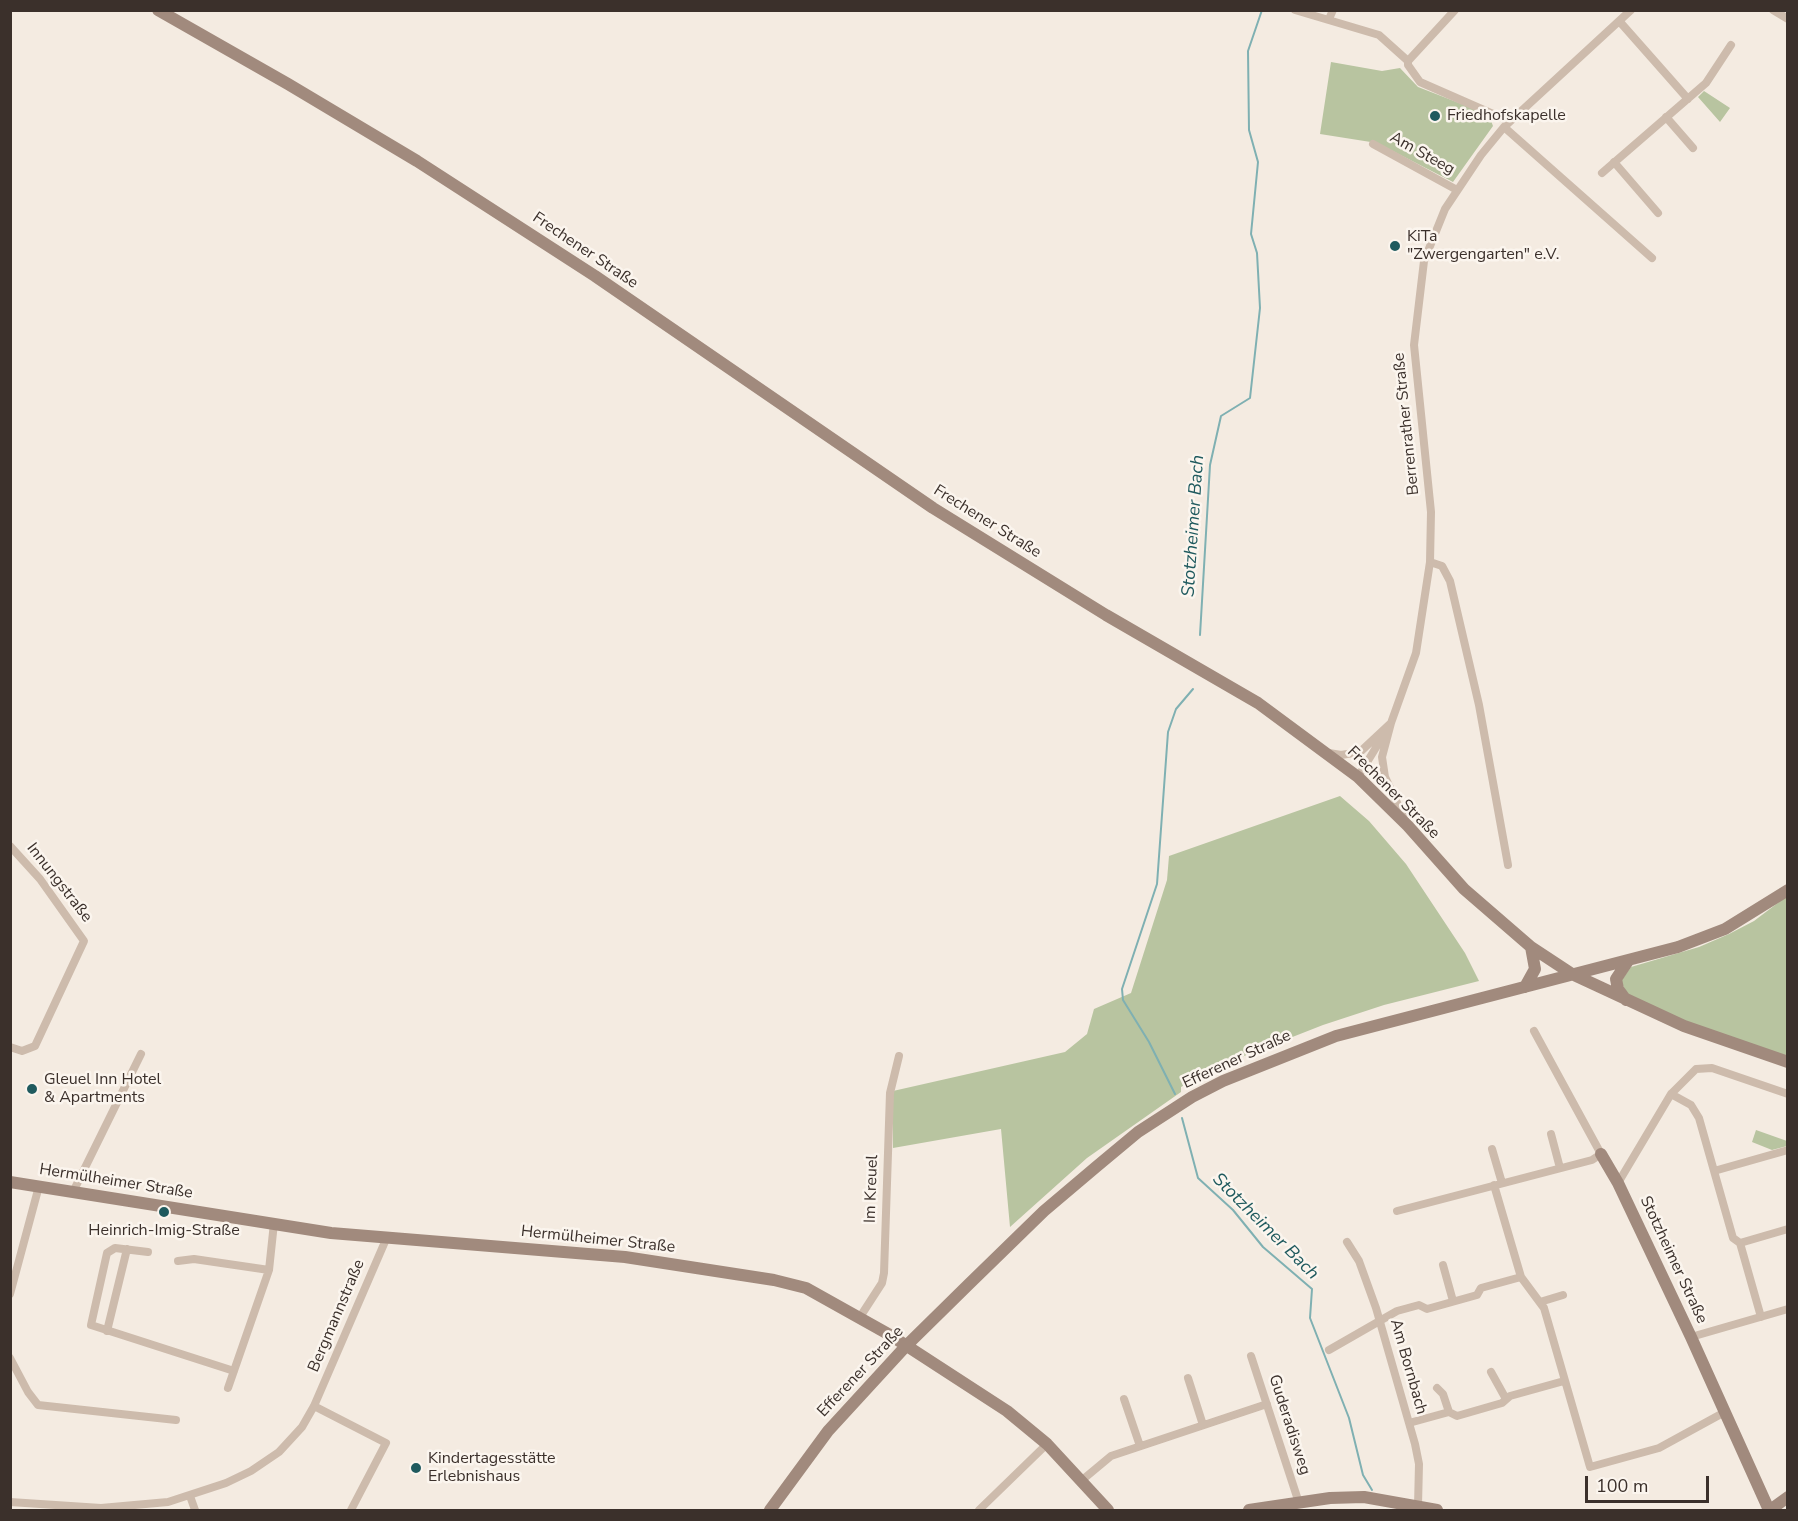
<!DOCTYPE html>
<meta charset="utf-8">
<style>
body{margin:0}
#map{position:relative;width:1798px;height:1521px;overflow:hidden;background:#f4ebe1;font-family:"Nunito Sans",sans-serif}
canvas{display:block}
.frame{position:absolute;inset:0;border:12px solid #3b302b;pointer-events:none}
.scale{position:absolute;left:1585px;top:1476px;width:124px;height:27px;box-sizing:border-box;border:3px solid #3b302b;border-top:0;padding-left:8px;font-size:18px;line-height:21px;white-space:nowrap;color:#3b302b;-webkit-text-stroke:4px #fbf5ee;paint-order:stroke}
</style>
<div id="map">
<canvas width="1798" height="1521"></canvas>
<div class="frame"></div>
<div class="scale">100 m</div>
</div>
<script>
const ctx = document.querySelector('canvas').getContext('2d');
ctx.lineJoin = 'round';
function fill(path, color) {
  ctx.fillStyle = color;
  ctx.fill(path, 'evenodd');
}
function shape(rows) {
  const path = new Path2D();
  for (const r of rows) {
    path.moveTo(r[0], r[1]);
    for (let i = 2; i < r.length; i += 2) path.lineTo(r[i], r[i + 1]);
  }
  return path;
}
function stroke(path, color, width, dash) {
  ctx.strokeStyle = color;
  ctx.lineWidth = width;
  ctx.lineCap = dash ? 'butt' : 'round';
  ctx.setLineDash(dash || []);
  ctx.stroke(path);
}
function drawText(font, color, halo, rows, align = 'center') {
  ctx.font = font + ' "Nunito Sans",sans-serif';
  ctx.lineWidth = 5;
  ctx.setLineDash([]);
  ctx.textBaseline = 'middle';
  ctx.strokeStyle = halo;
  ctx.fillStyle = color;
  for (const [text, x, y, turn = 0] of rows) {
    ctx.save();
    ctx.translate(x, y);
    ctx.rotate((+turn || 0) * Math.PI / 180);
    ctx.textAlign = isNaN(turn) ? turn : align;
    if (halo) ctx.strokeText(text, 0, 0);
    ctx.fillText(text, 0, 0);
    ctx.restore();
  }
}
const green = shape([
 [1331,62,1382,71,1400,68,1418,87,1472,108,1490,118,1493,126,1453,182,1377,143,1320,134],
 [1704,91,1730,108,1720,122,1698,97],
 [1340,796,1369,821,1406,864,1465,953,1479,981,1384,1005,1323,1025,1216,1067,1181,1087,1181,1092,1087,1158,1010,1227,1001,1129,893,1148,893,1091,1065,1052,1087,1034,1094,1009,1131,993,1167,880,1169,856],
 [1787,896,1787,1056,1685,1021,1627,994,1621,981,1631,967,1699,947,1729,934,1754,921],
 [1756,1130,1787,1141,1787,1146,1772,1150,1752,1142]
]);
const stream = shape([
 [1200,635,1210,465,1221,416,1250,398,1260,308,1257,253,1251,234,1258,162,1249,130,1248,51,1262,10],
 [1175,1094,1149,1042,1123,1000,1122,989,1157,884,1168,732,1176,709,1193,689],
 [1182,1118,1198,1178,1233,1210,1263,1247,1312,1289,1310,1318,1349,1418,1363,1475,1372,1490]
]);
const street = shape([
 [1295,10,1379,35,1408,61],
 [1455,10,1408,61,1408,65,1420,82,1509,121],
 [1773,10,1788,19],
 [1329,19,1333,10],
 [1620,22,1688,99],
 [1666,117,1693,148],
 [1504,127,1652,258],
 [1373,144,1457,190],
 [1614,162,1658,213],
 [1602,173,1706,83,1731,45],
 [1430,562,1442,566,1450,581,1479,705,1508,865],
 [1329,753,1341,755,1360,752,1390,724],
 [1358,777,1383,736],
 [1405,820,1385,777,1382,757,1391,723,1416,653,1430,562,1431,512,1414,345,1424,261,1445,209,1481,155,1504,127,1631,10],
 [10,846,40,879,84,941,35,1046,22,1051,10,1047],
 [1671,1094,1691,1105,1699,1118,1731,1231,1733,1238,1740,1243,1761,1317],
 [1551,1134,1560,1168],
 [1492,1149,1502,1183],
 [1714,1171,1788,1150],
 [1618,1183,1671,1094,1696,1069,1712,1068,1788,1094],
 [73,1192,141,1054],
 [1397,1211,1592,1160,1601,1154,1534,1031],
 [1347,1242,1359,1261,1376,1308,1415,1444,1419,1464,1418,1506],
 [1740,1243,1788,1229],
 [148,1252,115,1248,107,1253,91,1325,234,1371],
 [178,1261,194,1259,269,1270],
 [1443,1265,1453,1301],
 [1521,1277,1544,1308,1590,1467,1659,1448,1723,1413],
 [10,1294,39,1186],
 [1540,1302,1563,1295],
 [860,1317,882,1283,884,1273,890,1093,899,1056],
 [107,1331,127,1249],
 [1691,1337,1788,1309],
 [1329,1350,1397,1311,1419,1305,1427,1309,1477,1295,1481,1288,1521,1277,1494,1185],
 [1251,1356,1299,1503],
 [10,1358,28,1392,38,1405,176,1420],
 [1491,1372,1506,1399],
 [1188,1378,1203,1425],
 [228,1388,269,1270,274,1223],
 [1437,1388,1443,1394,1449,1412],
 [1124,1399,1140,1446],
 [314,1406,386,1443,351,1510],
 [1409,1423,1449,1412,1457,1416,1502,1403,1510,1396,1564,1381],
 [1081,1481,1111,1456,1267,1404],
 [190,1496,195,1510],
 [10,1502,101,1508,168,1502,226,1483,251,1471,279,1452,302,1427,314,1406,387,1237],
 [979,1510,1047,1444]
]);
const secondary = shape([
 [158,10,288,84,417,161,595,276,933,508,1106,615,1258,703,1358,777,1408,826,1464,889,1531,947,1572,974,1684,1026,1788,1062],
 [1525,987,1535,969,1531,947],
 [1626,1000,1618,989,1616,979,1628,961],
 [1601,1154,1618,1183,1691,1337,1769,1510],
 [10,1182,331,1233,625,1257,774,1280,806,1288,890,1335,1007,1411,1047,1444,1108,1510],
 [770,1510,828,1431,906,1346,968,1285,1044,1211,1096,1167,1138,1132,1192,1097,1223,1081,1336,1036,1678,947,1725,929,1788,890],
 [1249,1510,1330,1498,1364,1497,1437,1510],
 [1770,1510,1788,1497]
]);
const markers = [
 [1435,116,6,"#1f5a5e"],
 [1395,246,6,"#1f5a5e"],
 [32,1089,6,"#1f5a5e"],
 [164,1212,6,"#1f5a5e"],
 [416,1468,6,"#1f5a5e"]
];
const poiNames = [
 ["Friedhofskapelle",1447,116],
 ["KiTa",1407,237],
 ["\"Zwergengarten\" e.V.",1407,255],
 ["Gleuel Inn Hotel",44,1080],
 ["& Apartments",44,1098],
 ["Heinrich-Imig-Straße",164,1231,"center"],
 ["Kindertagesstätte",428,1459],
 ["Erlebnishaus",428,1477]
];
const streetNames = [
 ["Am Steeg",1422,154,29],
 ["Frechener Straße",585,251,34],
 ["Berrenrather Straße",1407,424,-96],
 ["Frechener Straße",987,522,32],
 ["Frechener Straße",1393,793,45],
 ["Innungstraße",59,883,52],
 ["Efferener Straße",1237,1060,-25],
 ["Hermülheimer Straße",116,1182,9],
 ["Im Kreuel",872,1189,-88],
 ["Hermülheimer Straße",598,1240,6],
 ["Stotzheimer Straße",1673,1260,65],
 ["Bergmannstraße",337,1316,-67],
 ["Am Bornbach",1408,1367,74],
 ["Efferener Straße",861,1372,-47],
 ["Guderadisweg",1289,1425,72]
];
const waterNames = [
 ["Stotzheimer Bach",1194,526,-86],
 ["Stotzheimer Bach",1265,1227,45]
];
fill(green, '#b8c4a0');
stroke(stream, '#7fb0b2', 2);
stroke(street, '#cdbbac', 8);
stroke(secondary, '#a18a7d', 12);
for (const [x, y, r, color] of markers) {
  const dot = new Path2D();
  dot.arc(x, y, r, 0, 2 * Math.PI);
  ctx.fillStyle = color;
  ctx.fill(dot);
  stroke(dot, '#fbf5ee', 2);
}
drawText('16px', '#3b302b', '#fbf5ee', poiNames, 'left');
drawText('16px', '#3b302b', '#fbf5ee', streetNames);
drawText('italic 18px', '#1f5a5e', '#fbf5ee', waterNames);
</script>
